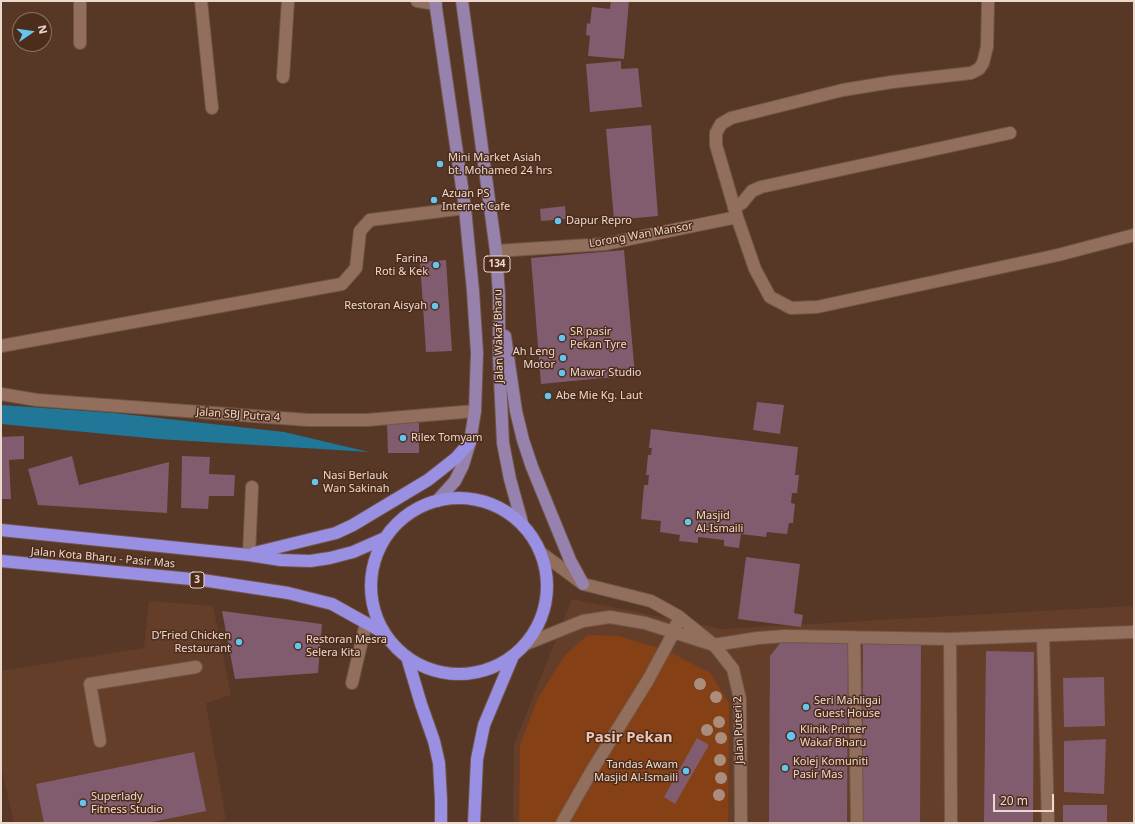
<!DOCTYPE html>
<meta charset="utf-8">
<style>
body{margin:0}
#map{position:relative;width:1135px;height:824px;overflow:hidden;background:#573726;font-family:"Noto Sans",sans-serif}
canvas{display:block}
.frame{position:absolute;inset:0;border:2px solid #edd8ce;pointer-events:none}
.north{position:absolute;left:12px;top:12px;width:40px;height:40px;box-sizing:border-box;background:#4c2d1c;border:1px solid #8c7163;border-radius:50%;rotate:77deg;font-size:11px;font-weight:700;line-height:16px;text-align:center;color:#edd8ce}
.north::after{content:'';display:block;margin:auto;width:14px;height:18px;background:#64c5ee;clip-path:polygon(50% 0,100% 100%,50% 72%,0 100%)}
.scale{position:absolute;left:993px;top:794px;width:61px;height:18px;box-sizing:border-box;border:2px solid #edd8ce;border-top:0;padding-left:5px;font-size:12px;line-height:14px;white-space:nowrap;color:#edd8ce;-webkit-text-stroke:3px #4c2d1c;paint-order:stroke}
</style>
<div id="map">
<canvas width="1135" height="824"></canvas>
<div class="frame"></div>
<div class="north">N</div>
<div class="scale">20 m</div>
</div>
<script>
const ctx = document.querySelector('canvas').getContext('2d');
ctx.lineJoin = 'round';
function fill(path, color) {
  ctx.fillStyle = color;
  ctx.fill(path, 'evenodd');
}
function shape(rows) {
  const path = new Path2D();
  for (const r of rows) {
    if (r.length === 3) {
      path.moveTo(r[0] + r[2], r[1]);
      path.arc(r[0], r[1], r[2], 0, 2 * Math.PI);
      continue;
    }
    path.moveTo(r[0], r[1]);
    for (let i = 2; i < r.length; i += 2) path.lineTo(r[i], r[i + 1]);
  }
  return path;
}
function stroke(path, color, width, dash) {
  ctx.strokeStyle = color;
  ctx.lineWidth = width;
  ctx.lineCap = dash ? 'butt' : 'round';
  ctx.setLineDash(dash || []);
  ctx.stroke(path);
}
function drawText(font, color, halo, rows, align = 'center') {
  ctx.font = font + ' "Noto Sans",sans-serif';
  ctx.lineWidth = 3;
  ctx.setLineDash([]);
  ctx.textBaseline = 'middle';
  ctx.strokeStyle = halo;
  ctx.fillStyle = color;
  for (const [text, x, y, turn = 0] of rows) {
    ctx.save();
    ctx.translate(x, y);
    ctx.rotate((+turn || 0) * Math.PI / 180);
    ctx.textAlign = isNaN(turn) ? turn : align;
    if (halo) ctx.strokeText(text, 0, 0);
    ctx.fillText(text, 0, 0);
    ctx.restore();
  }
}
const built = shape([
 [572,599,722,629,1130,606,1134,610,1134,823,513,823,514,744],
 [149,601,213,606,231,695,206,703,226,820,210,823,14,823,1,765,1,671,144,648]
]);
const green = shape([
 [588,635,618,636,666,650,710,673,729,703,728,823,519,823,520,745,538,698,565,655]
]);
const water = shape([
 [1,405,114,413,284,432,369,452,158,439,1,424]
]);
const building = shape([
 [611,1,629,1,624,59,588,56,590,36,586,35,587,23,590,24,592,7,610,9],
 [621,61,621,69,638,68,642,107,590,112,586,64],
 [651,125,658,216,614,220,606,129],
 [565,206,566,219,541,221,540,209],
 [624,250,635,375,541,384,531,258],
 [446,260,452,351,426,352,420,262],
 [757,402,784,405,780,434,753,430],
 [387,423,419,423,419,453,388,453],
 [651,429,798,447,795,475,799,475,797,493,792,493,791,503,795,504,793,523,789,523,787,534,767,532,766,537,741,534,739,548,724,546,724,540,698,537,698,543,679,541,680,535,660,532,661,521,641,519,644,485,648,485,649,475,646,475,648,455,651,455,652,448,649,448],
 [24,436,24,459,9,460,11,499,1,499,1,437],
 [72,456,79,485,169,462,167,513,38,505,28,469],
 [182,456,210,457,209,474,235,475,234,496,209,496,208,509,181,508],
 [746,557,800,564,794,613,803,615,801,627,738,619],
 [222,611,322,624,318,673,235,679],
 [781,642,848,643,847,823,769,823,770,656],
 [863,644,921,644,920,823,862,823],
 [986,651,1034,652,1033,823,984,823],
 [1104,677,1105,726,1064,727,1063,678],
 [697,738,709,745,675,804,664,797],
 [1106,739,1104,794,1064,792,1064,741],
 [194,752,206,811,147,823,44,823,36,784],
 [1063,805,1107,805,1107,823,1063,823]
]);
const minor = shape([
 [80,1,80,43],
 [201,1,212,108],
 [417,1,436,4],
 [988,1,987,47,983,63,979,69,971,73,892,82,843,90,731,118,721,124,716,133,716,145,737,217,755,269,770,297,791,308,817,307,1058,255,1134,235],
 [283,77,288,1],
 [734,208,742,203,752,191,761,187,1010,133],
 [496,251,605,244,737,217],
 [1,346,342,284,356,268,360,231,370,220,465,208],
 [1,394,37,400,308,420,367,420,475,411],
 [540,552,583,584,651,601,678,616,714,645,733,669,740,699,741,823],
 [249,555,252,487],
 [1043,636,1048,823],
 [854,637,857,823],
 [950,639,951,823],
 [526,644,583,621,610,617,645,623,714,645,758,638,785,636,950,639,1134,632],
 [352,683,366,623],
 [100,741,90,684,196,667],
 [562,823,591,772,648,680,674,632,676,625]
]);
const major = shape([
 [435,1,465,208,473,291,477,353,475,411,470,442,463,465,455,481,437,501],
 [462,1,496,251,499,295,499,357,503,443,510,479,523,526],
 [505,336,516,411,523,440,532,467,570,560,583,584]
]);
const highway = shape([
 [459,586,88],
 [1,530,249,555,281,560,310,561,330,558,353,552,385,538],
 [254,553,336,533,353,525,428,480,456,458,470,442],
 [1,561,202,580,288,593,332,604,384,633],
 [407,657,421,704,434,741,439,763,441,800,441,823],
 [474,823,477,759,484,725,513,656]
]);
const trees = [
 [700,684],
 [716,697],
 [719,722],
 [707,730],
 [721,738],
 [720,760],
 [721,778],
 [719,795]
];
const markers = [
 [440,164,4,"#64c5ee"],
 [434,200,4,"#64c5ee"],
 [558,221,4,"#64c5ee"],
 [436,265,4,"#64c5ee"],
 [435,306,4,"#64c5ee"],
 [562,338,4,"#64c5ee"],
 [563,358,4,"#64c5ee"],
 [562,373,4,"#64c5ee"],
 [548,396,4,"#64c5ee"],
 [403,438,4,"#64c5ee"],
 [315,482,4,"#64c5ee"],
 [688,522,4,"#64c5ee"],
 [239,642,4,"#64c5ee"],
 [298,646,4,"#64c5ee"],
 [806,707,4,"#64c5ee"],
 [791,736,5,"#64c5ee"],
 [785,768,4,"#64c5ee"],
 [686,771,4,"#64c5ee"],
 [83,803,4,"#64c5ee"]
];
const shields = [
 [497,264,26],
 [197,580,14]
];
const shieldNames = [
 ["134",497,264],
 ["3",197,580]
];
const poiNames = [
 ["Mini Market Asiah",448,158],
 ["bt. Mohamed 24 hrs",448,171],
 ["Azuan PS",442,194],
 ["Internet Cafe",442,207],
 ["Dapur Repro",566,221],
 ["Farina",428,259,"right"],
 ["Roti & Kek",428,272,"right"],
 ["Restoran Aisyah",427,306,"right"],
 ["SR pasir",570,332],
 ["Pekan Tyre",570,345],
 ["Ah Leng",555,352,"right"],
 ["Motor",555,365,"right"],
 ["Mawar Studio",570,373],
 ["Abe Mie Kg. Laut",556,396],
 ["Rilex Tomyam",411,438],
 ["Nasi Berlauk",323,476],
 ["Wan Sakinah",323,489],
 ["Masjid",696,516],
 ["Al-Ismaili",696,529],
 ["D’Fried Chicken",231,636,"right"],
 ["Restaurant",231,649,"right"],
 ["Restoran Mesra",306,640],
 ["Selera Kita",306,653],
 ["Seri Mahligai",814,701],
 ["Guest House",814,714],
 ["Klinik Primer",800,730],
 ["Wakaf Bharu",800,743],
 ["Kolej Komuniti",793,762],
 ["Pasir Mas",793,775],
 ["Tandas Awam",678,765,"right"],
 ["Masjid Al-Ismaili",678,778,"right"],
 ["Superlady",91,797],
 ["Fitness Studio",91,810]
];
const streetNames = [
 ["Lorong Wan Mansor",641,235,-10],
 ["Jalan Wakaf Bharu",499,336,-91],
 ["Jalan SBJ Putra 4",238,415,4],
 ["Jalan Kota Bharu - Pasir Mas",103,558,5],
 ["Jalan Puteri 2",739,730,-92]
];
const districtNames = [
 ["Pasir Pekan",629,738]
];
fill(built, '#653e29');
fill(green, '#864015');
fill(water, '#207798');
fill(building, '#815c6e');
stroke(minor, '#705647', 14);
stroke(major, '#705647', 14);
stroke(highway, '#705647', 14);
stroke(minor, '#926e5c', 12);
stroke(major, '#9682ad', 12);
stroke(highway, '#998fe3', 12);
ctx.fillStyle = '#ab8d7e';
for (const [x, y] of trees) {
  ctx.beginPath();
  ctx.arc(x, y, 6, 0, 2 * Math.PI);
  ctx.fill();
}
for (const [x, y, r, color] of markers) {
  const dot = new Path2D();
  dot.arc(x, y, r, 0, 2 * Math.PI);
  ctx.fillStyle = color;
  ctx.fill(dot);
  stroke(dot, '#4c2d1c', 1.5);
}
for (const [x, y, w] of shields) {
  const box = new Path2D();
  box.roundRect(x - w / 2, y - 8, w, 16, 3);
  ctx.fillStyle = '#4c2d1c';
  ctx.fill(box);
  stroke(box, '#edd8ce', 1);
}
drawText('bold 10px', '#edd8ce', null, shieldNames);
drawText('11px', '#edd8ce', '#4c2d1c', poiNames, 'left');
drawText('11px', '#edd8ce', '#4c2d1c', streetNames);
drawText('bold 15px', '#ecc4b0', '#4c2d1c', districtNames);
</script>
